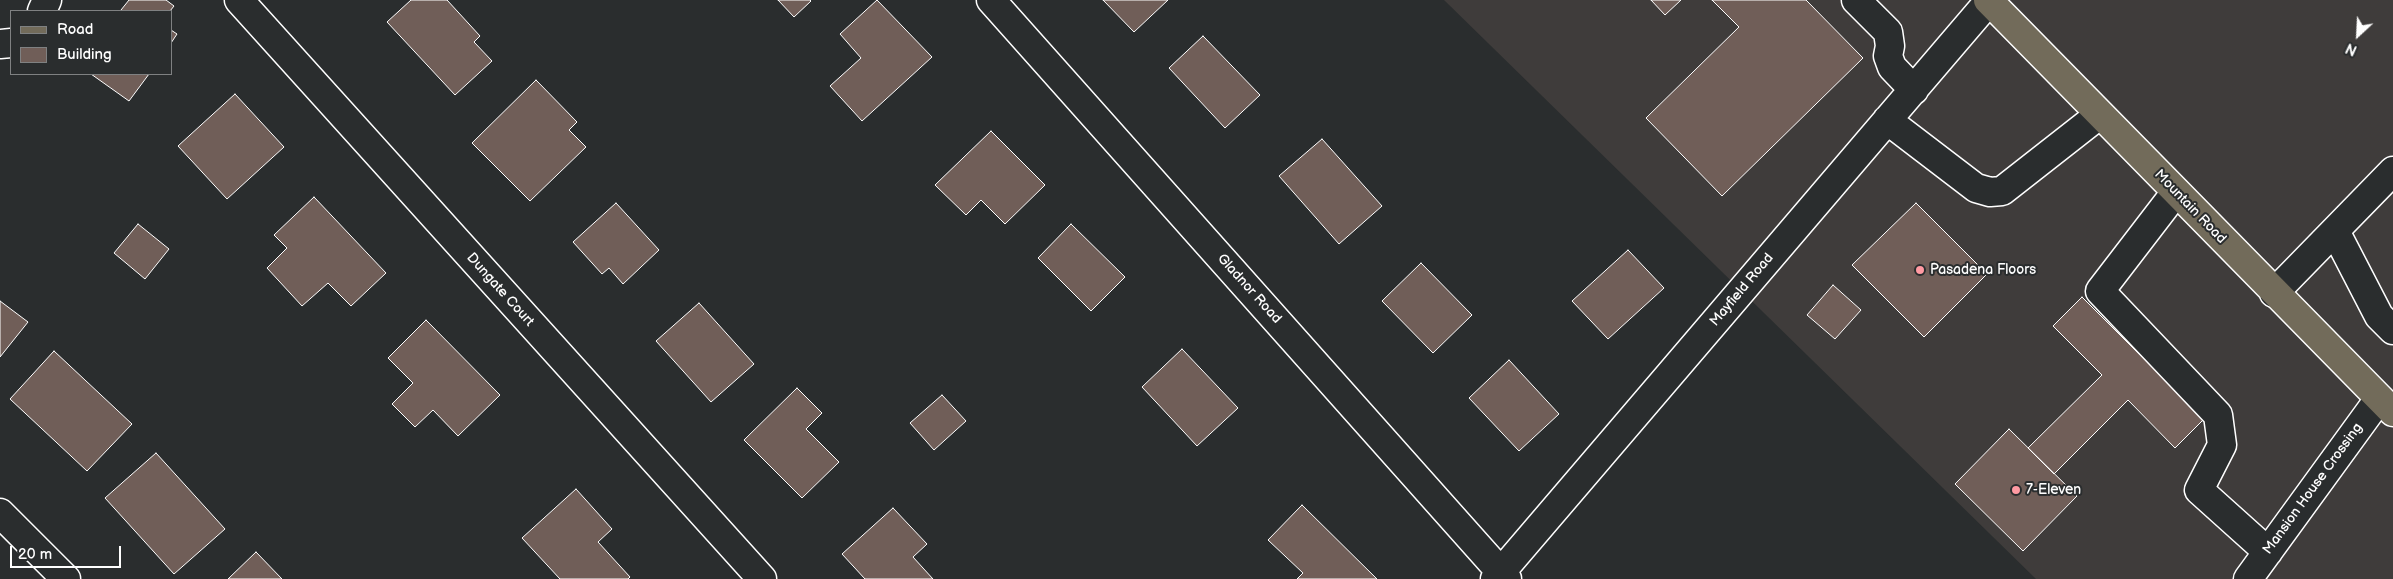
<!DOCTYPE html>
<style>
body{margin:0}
#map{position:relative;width:2393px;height:579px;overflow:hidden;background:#2a2d2e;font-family:"Balsamiq Sans",sans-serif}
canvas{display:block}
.legend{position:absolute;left:10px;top:10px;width:162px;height:65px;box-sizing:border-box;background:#2a2d2e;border:1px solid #7f8182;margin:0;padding:6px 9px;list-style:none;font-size:15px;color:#fff}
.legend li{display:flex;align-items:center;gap:10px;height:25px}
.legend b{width:25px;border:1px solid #7f8182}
.north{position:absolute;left:2333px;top:10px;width:50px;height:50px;-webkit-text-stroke:4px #2a2d2e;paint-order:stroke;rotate:205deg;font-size:14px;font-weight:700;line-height:20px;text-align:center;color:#fff}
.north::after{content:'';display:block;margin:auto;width:18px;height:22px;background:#fff;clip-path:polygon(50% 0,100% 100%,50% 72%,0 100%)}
.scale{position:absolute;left:10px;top:546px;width:111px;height:22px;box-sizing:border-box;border:2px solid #fff;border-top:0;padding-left:6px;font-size:15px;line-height:18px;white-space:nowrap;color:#fff;-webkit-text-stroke:4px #2a2d2e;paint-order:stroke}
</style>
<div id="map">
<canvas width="2393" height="579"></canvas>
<ul class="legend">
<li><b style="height:6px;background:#726b5a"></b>Road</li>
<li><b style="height:14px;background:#705e58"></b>Building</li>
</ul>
<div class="north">N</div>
<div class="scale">20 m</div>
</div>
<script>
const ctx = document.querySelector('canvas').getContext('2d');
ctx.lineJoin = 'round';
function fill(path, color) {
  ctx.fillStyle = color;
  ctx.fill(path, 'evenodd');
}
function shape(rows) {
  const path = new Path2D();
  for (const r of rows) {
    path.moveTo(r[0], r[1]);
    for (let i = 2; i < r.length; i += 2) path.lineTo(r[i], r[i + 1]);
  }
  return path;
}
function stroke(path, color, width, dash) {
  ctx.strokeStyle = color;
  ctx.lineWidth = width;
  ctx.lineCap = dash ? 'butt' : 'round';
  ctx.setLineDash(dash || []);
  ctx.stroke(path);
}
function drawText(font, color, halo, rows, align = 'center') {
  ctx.font = font + ' "Balsamiq Sans",sans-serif';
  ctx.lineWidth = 4;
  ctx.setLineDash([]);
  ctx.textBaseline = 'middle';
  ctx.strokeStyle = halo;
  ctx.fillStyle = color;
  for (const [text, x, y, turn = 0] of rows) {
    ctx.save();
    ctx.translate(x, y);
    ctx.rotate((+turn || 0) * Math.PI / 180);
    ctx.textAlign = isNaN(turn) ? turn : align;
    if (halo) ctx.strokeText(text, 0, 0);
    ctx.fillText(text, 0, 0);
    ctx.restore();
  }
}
const built = shape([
 [1444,0,2393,0,2393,579,2036,579]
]);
const building = shape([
 [129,0,166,0,174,6,170,11,123,11,121,10,129,0],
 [411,0,447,0,480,36,474,42,492,61,455,95,387,22,411,0],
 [778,0,810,0,811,1,794,17,778,0],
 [877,0,932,57,862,121,830,86,861,58,840,34,877,0],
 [1103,0,1168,0,1134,32,1103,0],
 [1651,0,1681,0,1665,15,1651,0],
 [1712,0,1806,0,1863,58,1722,196,1646,118,1739,27,1712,0],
 [171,30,177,34,171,43,171,30],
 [1203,36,1260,95,1225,128,1169,68,1203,36],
 [91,74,149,74,129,101,91,74],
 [536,80,577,122,569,130,586,147,530,201,472,143,536,80],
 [235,94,284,147,227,199,178,146,235,94],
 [991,131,1045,185,1005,224,981,200,966,215,935,185,991,131],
 [1322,139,1382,206,1339,244,1279,176,1322,139],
 [314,197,386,273,351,306,328,283,302,306,267,268,287,248,274,235,314,197],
 [616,203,659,250,623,284,609,268,602,274,573,242,616,203],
 [1916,203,1987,274,1924,337,1852,265,1916,203],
 [138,224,169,249,145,279,114,253,138,224],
 [1071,224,1125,277,1091,311,1038,258,1071,224],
 [1628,250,1664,288,1608,339,1572,301,1628,250],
 [1421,263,1472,315,1433,353,1382,301,1421,263],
 [1833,285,1861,310,1835,339,1807,315,1833,285],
 [2082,297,2204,419,2175,448,2128,400,2054,474,2028,448,2102,375,2053,326,2082,297],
 [0,301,28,322,0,357,0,301],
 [699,303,754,364,711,402,656,341,699,303],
 [426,320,500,395,458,436,433,410,415,427,392,404,413,383,388,358,426,320],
 [1182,349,1238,408,1197,446,1142,387,1182,349],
 [54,351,132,424,87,471,10,399,54,351],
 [1509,360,1559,414,1519,451,1469,398,1509,360],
 [797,388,822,413,806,429,839,462,802,498,744,440,797,388],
 [942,395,966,421,934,450,910,423,942,395],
 [2009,429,2077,496,2023,551,1955,484,2009,429],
 [156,453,225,529,174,574,105,498,156,453],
 [576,489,612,529,598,542,630,577,628,579,560,579,522,538,576,489],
 [1302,505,1377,579,1297,579,1303,573,1268,540,1302,505],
 [893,508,927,544,913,557,933,579,865,579,842,554,893,508],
 [256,552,282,579,228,579,256,552]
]);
const minor = shape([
 [239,0,762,579],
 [991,0,1507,579],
 [1856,0,1888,32,1890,46,1888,56,1892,67,1914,90],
 [42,11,47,0],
 [0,44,11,43],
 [1887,120,1976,188,1990,192,2002,191,2099,115],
 [2176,192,2100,291,2218,415,2222,445,2199,490,2268,552],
 [2335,231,2379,316,2393,330],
 [2274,293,2393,171],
 [0,513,66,579],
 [1495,579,1990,0],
 [2248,579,2379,399]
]);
const major = shape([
 [1988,0,2393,412]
]);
const markers = [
 [1920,270,5,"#ff9aa2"],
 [2016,490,5,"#ff9aa2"]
];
const streetNames = [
 ["Mountain Road",2190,207,46],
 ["Gladnor Road",1249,289,48],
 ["Dungate Court",500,290,48],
 ["Mayfield Road",1742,290,-50],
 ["Mansion House Crossing",2313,489,-54]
];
const poiNames = [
 ["Pasadena Floors",1930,270],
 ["7-Eleven",2026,490]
];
fill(built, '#3f3c3b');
fill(building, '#705e58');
stroke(building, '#fff', 1);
stroke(minor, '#fff', 31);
stroke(major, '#fff', 31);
stroke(minor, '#2a2d2e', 28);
stroke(major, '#726b5a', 28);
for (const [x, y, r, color] of markers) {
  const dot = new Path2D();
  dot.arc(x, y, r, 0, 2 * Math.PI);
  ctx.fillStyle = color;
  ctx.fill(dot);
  stroke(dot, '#2a2d2e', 2);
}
drawText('14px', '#fff', '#2a2d2e', streetNames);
drawText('14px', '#fff', '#2a2d2e', poiNames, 'left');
</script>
